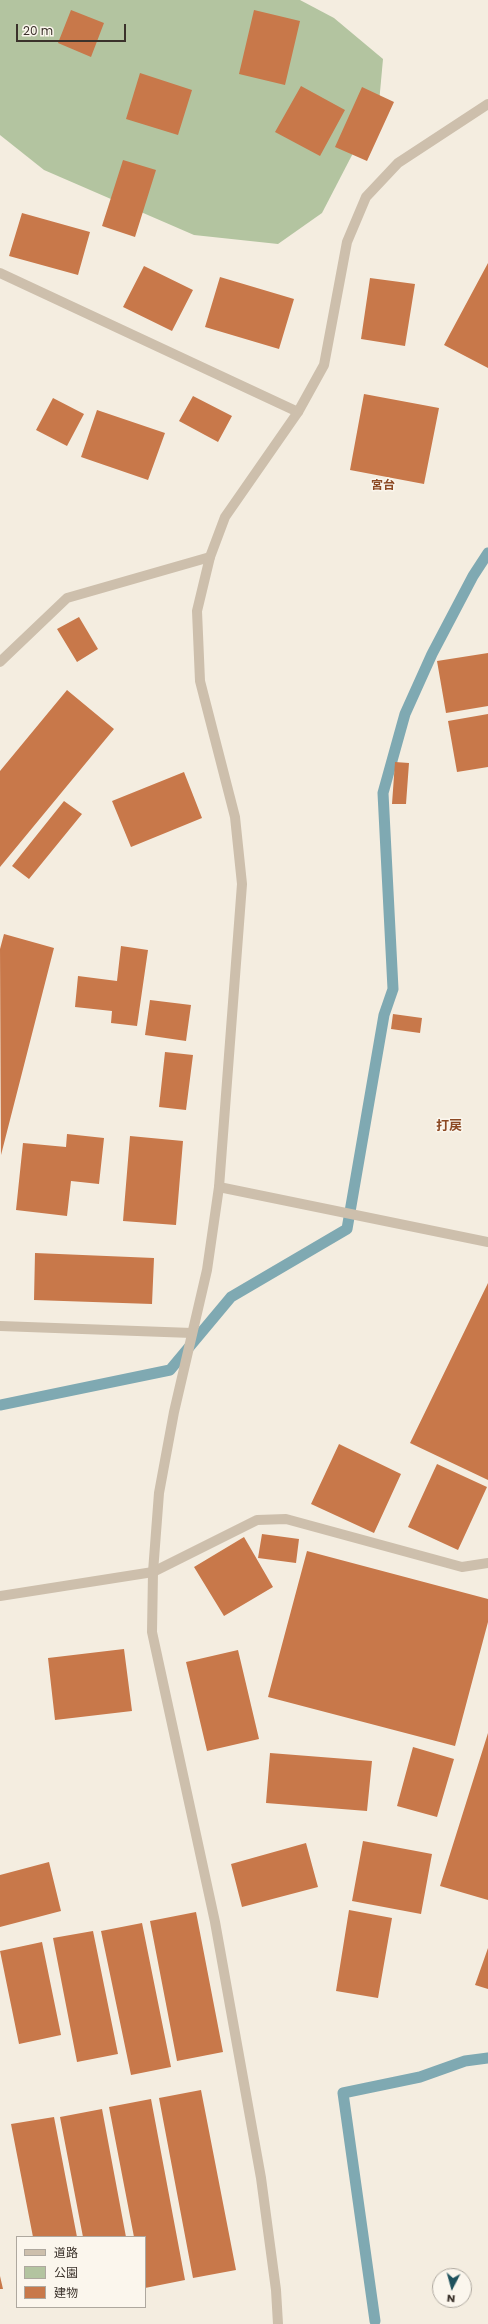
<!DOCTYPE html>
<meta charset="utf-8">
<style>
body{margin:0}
#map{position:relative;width:488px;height:2324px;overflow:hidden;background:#f4ede0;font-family:Poppins,"Noto Sans JP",sans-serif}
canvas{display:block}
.legend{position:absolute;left:16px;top:2236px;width:130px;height:72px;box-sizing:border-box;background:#fbf6ed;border:1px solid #aea89f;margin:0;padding:5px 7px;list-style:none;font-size:12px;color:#3b322b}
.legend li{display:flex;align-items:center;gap:8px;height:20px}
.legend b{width:20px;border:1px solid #aea89f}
.north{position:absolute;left:432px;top:2268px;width:40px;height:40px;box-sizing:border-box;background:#fbf6ed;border:1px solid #aea89f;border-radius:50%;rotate:186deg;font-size:11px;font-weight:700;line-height:16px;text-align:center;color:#3b322b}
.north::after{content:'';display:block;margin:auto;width:14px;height:18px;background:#1f525d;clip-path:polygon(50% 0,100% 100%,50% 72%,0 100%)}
.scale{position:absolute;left:16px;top:24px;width:110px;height:18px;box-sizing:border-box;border:2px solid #3b322b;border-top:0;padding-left:5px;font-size:12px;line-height:14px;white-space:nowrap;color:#3b322b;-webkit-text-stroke:3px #fbf6ed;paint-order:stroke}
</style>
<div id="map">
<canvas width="488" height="2324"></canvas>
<ul class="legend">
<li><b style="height:5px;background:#cdbfac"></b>道路</li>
<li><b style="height:11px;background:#b3c4a0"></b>公園</li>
<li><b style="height:11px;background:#c8784a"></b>建物</li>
</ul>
<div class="north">N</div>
<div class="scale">20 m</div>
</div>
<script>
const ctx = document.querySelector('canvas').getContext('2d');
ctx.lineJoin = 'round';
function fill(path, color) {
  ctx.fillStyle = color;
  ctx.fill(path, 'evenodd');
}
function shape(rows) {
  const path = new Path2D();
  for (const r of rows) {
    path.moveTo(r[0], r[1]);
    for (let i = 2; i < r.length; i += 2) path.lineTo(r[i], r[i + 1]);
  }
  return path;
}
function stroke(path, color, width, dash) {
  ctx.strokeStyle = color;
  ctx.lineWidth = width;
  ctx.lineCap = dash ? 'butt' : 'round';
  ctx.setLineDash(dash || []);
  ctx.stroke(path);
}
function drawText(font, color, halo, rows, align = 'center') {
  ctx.font = font + ' Poppins,"Noto Sans JP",sans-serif';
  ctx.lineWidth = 3;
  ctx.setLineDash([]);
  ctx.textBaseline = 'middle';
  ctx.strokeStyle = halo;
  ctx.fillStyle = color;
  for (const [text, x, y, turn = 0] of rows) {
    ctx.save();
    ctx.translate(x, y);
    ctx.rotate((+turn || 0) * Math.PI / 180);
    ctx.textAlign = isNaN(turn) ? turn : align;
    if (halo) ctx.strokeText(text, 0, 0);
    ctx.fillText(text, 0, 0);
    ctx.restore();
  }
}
const green = shape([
 [0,0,300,0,334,18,383,59,379,103,322,213,278,244,194,235,44,170,0,135]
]);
const stream = shape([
 [0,1405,170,1370,231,1297,347,1229,384,1015,393,989,383,793,405,714,432,654,473,576,488,553],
 [375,2321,343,2093,420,2077,465,2061,488,2058]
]);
const building = shape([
 [71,10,104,23,91,57,58,43],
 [254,10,300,21,285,85,239,74],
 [140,73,192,90,178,135,126,119],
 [301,86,345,110,320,156,275,132],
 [362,87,394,102,367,161,335,147],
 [123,160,156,170,135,237,102,226],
 [22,213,90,232,78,275,9,256],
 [488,263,488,368,444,345],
 [144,266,193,290,172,331,123,307],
 [220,277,294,299,279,349,205,327],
 [370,278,415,284,405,346,361,339],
 [364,394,439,408,424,484,350,470],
 [193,396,232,416,218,442,179,421],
 [53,398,84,414,67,446,36,430],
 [97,410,165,433,148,480,81,457],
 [79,617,98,649,77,662,57,629],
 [488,653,488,706,446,713,437,661],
 [67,690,114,729,0,867,0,771],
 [488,714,488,767,457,772,448,721],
 [395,762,409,763,406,804,392,804],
 [184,772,202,818,131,847,112,801],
 [64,801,82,814,29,879,12,866],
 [4,934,54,948,1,1155,0,949],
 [121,946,148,950,137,1026,111,1023,112,1011,75,1007,78,976,117,981],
 [150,1000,191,1005,186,1041,145,1035],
 [393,1014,422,1018,420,1033,391,1029],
 [165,1052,193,1055,186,1110,159,1107],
 [67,1134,104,1138,99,1184,71,1181,67,1216,16,1210,23,1143,66,1147],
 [130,1136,183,1141,176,1225,123,1221],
 [35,1253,154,1258,152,1304,34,1300],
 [488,1283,488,1480,410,1443],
 [339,1444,401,1474,374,1533,311,1504],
 [437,1464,487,1487,458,1550,408,1527],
 [262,1534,299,1539,296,1563,258,1558],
 [244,1537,273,1587,224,1616,194,1567],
 [307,1551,488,1599,488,1622,455,1746,268,1697],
 [124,1649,132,1711,55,1720,48,1658],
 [238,1650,259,1739,207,1751,186,1662],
 [488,1733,488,1900,440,1886],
 [413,1747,454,1759,437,1817,397,1806],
 [270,1753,372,1761,367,1811,266,1803],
 [363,1841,432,1854,421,1914,352,1901],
 [306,1843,318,1887,242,1907,231,1864],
 [49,1862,61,1911,0,1927,0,1875],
 [349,1910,392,1918,378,1998,336,1991],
 [196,1912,223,2052,177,2061,150,1921],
 [142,1923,171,2067,131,2075,101,1931],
 [93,1931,118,2054,77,2062,53,1938],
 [42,1942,61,2035,19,2044,0,1951],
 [488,1948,488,1989,475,1985],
 [201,2090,236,2270,193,2278,159,2098],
 [151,2099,185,2280,145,2288,145,2237,134,2237,109,2107],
 [102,2109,126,2237,83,2237,60,2117],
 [54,2117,77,2237,33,2237,11,2124],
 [0,2276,3,2289,0,2289]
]);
const minor = shape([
 [0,273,298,412],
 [0,662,67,598,210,557],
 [219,1187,488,1242],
 [0,1326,192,1333],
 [0,1596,153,1572,257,1520,286,1519,462,1567,488,1563]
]);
const tertiary = shape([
 [278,2324,276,2290,261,2178,215,1922,152,1632,153,1572,159,1493,174,1412,207,1270,219,1187,242,884,235,817,200,681,197,611,210,557,225,517,298,412,324,365,347,242,366,197,398,163,488,104]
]);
const neighbourhoodNames = [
 ["宮台",383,486]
];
const quarterNames = [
 ["打戻",449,1127]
];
fill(green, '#b3c4a0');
stroke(stream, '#7fa9b2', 11);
fill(building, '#c8784a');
stroke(minor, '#cdbfac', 10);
stroke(tertiary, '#cdbfac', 10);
drawText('bold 12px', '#8b4822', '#fbf6ed', neighbourhoodNames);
drawText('bold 13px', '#8b4822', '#fbf6ed', quarterNames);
</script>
